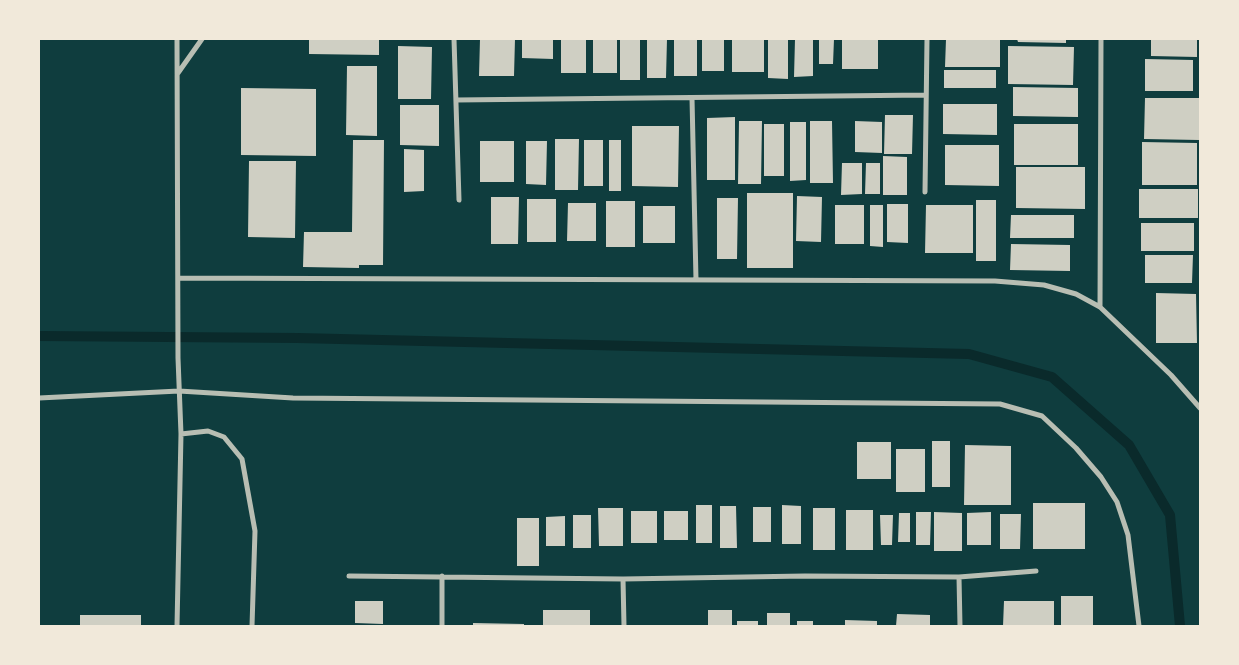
<!DOCTYPE html>
<style>
body{margin:0}
#map{position:relative;width:1239px;height:665px;overflow:hidden;background:#0f3d3e;font-family:Quicksand,sans-serif}
canvas{display:block}
.frame{position:absolute;inset:0;border:40px solid #f1e9da;pointer-events:none}
</style>
<div id="map">
<canvas width="1239" height="665"></canvas>
<div class="frame"></div>
</div>
<script>
const ctx = document.querySelector('canvas').getContext('2d');
ctx.lineJoin = 'round';
function shape(rows) {
  const path = new Path2D();
  for (const r of rows) {
    path.moveTo(r[0], r[1]);
    for (let i = 2; i < r.length; i += 2) path.lineTo(r[i], r[i + 1]);
  }
  return path;
}
function stroke(path, color, width, dash) {
  ctx.strokeStyle = color;
  ctx.lineWidth = width;
  ctx.lineCap = dash ? 'butt' : 'round';
  ctx.setLineDash(dash || []);
  ctx.stroke(path);
}
function fill(path, color) {
  ctx.fillStyle = color;
  ctx.fill(path, 'evenodd');
}
const stream = shape([
 [39,336,298,338,969,354,1052,377,1129,445,1170,515,1180,626]
]);
const building = shape([
 [309,39,379,39,379,55,309,54],
 [480,39,515,39,514,76,479,76],
 [522,39,553,39,553,59,522,58],
 [561,39,586,39,586,73,561,73],
 [593,39,617,39,617,73,593,73],
 [620,39,640,39,640,80,620,80],
 [647,39,667,39,666,78,647,78],
 [674,39,697,39,697,76,674,76],
 [702,39,724,39,724,71,702,71],
 [732,39,764,39,764,72,732,72],
 [768,39,788,39,788,79,768,78],
 [795,39,813,39,813,76,794,77],
 [819,39,834,39,833,64,819,64],
 [842,39,878,39,878,69,842,69],
 [946,39,1000,40,1000,67,945,67],
 [1017,39,1066,39,1066,43,1018,42],
 [1151,39,1197,39,1197,57,1151,56],
 [398,46,432,47,431,99,398,99],
 [1008,46,1074,47,1073,85,1008,84],
 [1145,59,1193,60,1193,91,1145,91],
 [347,66,377,66,377,136,346,135],
 [944,70,996,70,996,88,944,88],
 [1013,87,1078,88,1078,117,1013,116],
 [241,88,316,89,316,156,241,155],
 [1145,98,1199,98,1199,140,1144,139],
 [943,104,997,104,997,135,943,134],
 [400,105,439,105,439,146,400,145],
 [885,115,913,115,912,154,884,154],
 [735,117,735,180,707,180,707,118],
 [739,121,762,121,761,184,738,184],
 [810,121,832,121,833,183,810,183],
 [855,121,882,122,882,153,855,152],
 [790,122,806,122,806,180,790,181],
 [764,124,784,124,784,176,764,176],
 [1014,124,1078,124,1078,165,1014,165],
 [632,126,679,126,678,187,632,186],
 [555,139,579,139,578,190,555,190],
 [353,140,384,140,383,265,359,265,359,268,303,267,304,232,352,232],
 [584,140,603,140,603,186,584,186],
 [609,140,621,140,621,191,609,191],
 [480,141,514,141,514,182,480,182],
 [526,141,547,141,546,185,526,184],
 [1142,142,1197,143,1197,185,1142,185],
 [945,145,999,145,999,186,945,185],
 [404,149,424,150,424,191,404,192],
 [883,156,907,157,907,195,883,195],
 [249,161,296,161,295,238,248,237],
 [842,163,862,163,862,194,841,195],
 [866,163,880,163,880,194,865,194],
 [1016,167,1085,167,1085,209,1016,208],
 [1139,189,1198,189,1198,218,1139,218],
 [747,193,793,193,793,268,747,268],
 [797,196,822,197,821,242,796,241],
 [491,197,519,197,518,244,491,244],
 [717,198,738,198,737,259,717,259],
 [527,199,556,199,556,242,527,242],
 [976,200,996,200,996,261,976,261],
 [606,201,635,201,635,247,606,247],
 [568,203,596,203,596,241,567,241],
 [887,204,908,204,908,243,887,242],
 [835,205,864,205,864,244,835,244],
 [870,205,883,205,883,247,870,246],
 [926,205,973,205,973,253,925,253],
 [643,206,675,206,675,243,643,243],
 [1011,215,1074,215,1074,238,1010,238],
 [1141,223,1194,223,1194,251,1141,251],
 [1011,244,1070,245,1070,271,1010,270],
 [1145,255,1193,255,1192,283,1145,283],
 [1156,293,1196,294,1197,343,1156,343],
 [932,441,950,441,950,487,932,487],
 [857,442,891,442,891,479,857,479],
 [965,445,1011,446,1011,505,964,505],
 [896,449,925,449,925,492,896,492],
 [1033,503,1085,503,1085,549,1033,549],
 [696,505,712,505,712,543,696,543],
 [782,505,801,506,801,544,782,544],
 [720,506,736,506,737,548,720,548],
 [753,507,771,507,771,542,753,542],
 [598,508,623,508,623,546,599,546],
 [813,508,835,508,835,550,813,550],
 [846,510,873,510,873,550,846,550],
 [631,511,657,511,657,543,631,543],
 [664,511,688,511,688,540,664,540],
 [916,512,931,512,930,545,916,545],
 [934,512,962,513,962,551,934,551],
 [991,512,991,545,967,545,967,513],
 [899,513,910,513,910,542,898,542],
 [1000,514,1021,514,1020,549,1000,549],
 [573,515,591,515,591,548,573,548],
 [880,515,893,515,892,545,881,545],
 [565,516,565,546,546,546,546,517],
 [517,518,539,518,539,566,517,566],
 [1061,596,1093,596,1093,626,1061,626],
 [355,601,383,601,383,624,355,623],
 [1004,601,1054,601,1054,626,1003,626],
 [543,610,590,610,590,626,543,626],
 [708,610,732,610,732,626,708,626],
 [767,613,790,613,790,626,767,626],
 [897,614,930,615,930,626,896,626],
 [80,615,141,615,141,626,80,626],
 [845,620,877,621,877,626,845,626],
 [737,621,758,621,758,626,737,626],
 [797,621,813,621,813,626,797,626],
 [473,623,524,624,524,626,473,626]
]);
const minor = shape([
 [454,39,459,200],
 [178,73,202,39],
 [692,98,696,280],
 [456,100,926,95],
 [925,192,927,39],
 [179,278,995,281,1044,285,1076,294,1100,307,1171,375,1200,408],
 [1100,307,1101,39],
 [39,398,179,391,293,398,1000,404,1042,416,1076,448,1101,477,1117,502,1128,535,1139,626],
 [181,434,208,431,224,437,242,459,255,531,252,626],
 [349,576,623,579,805,576,959,577,1036,571],
 [959,577,960,626],
 [623,579,624,626],
 [177,626,181,434,178,358,177,39],
 [442,626,442,576]
]);
stroke(stream, '#0a2a2b', 10);
fill(building, '#cfcfc3');
stroke(minor, '#b8beb3', 5);
</script>
